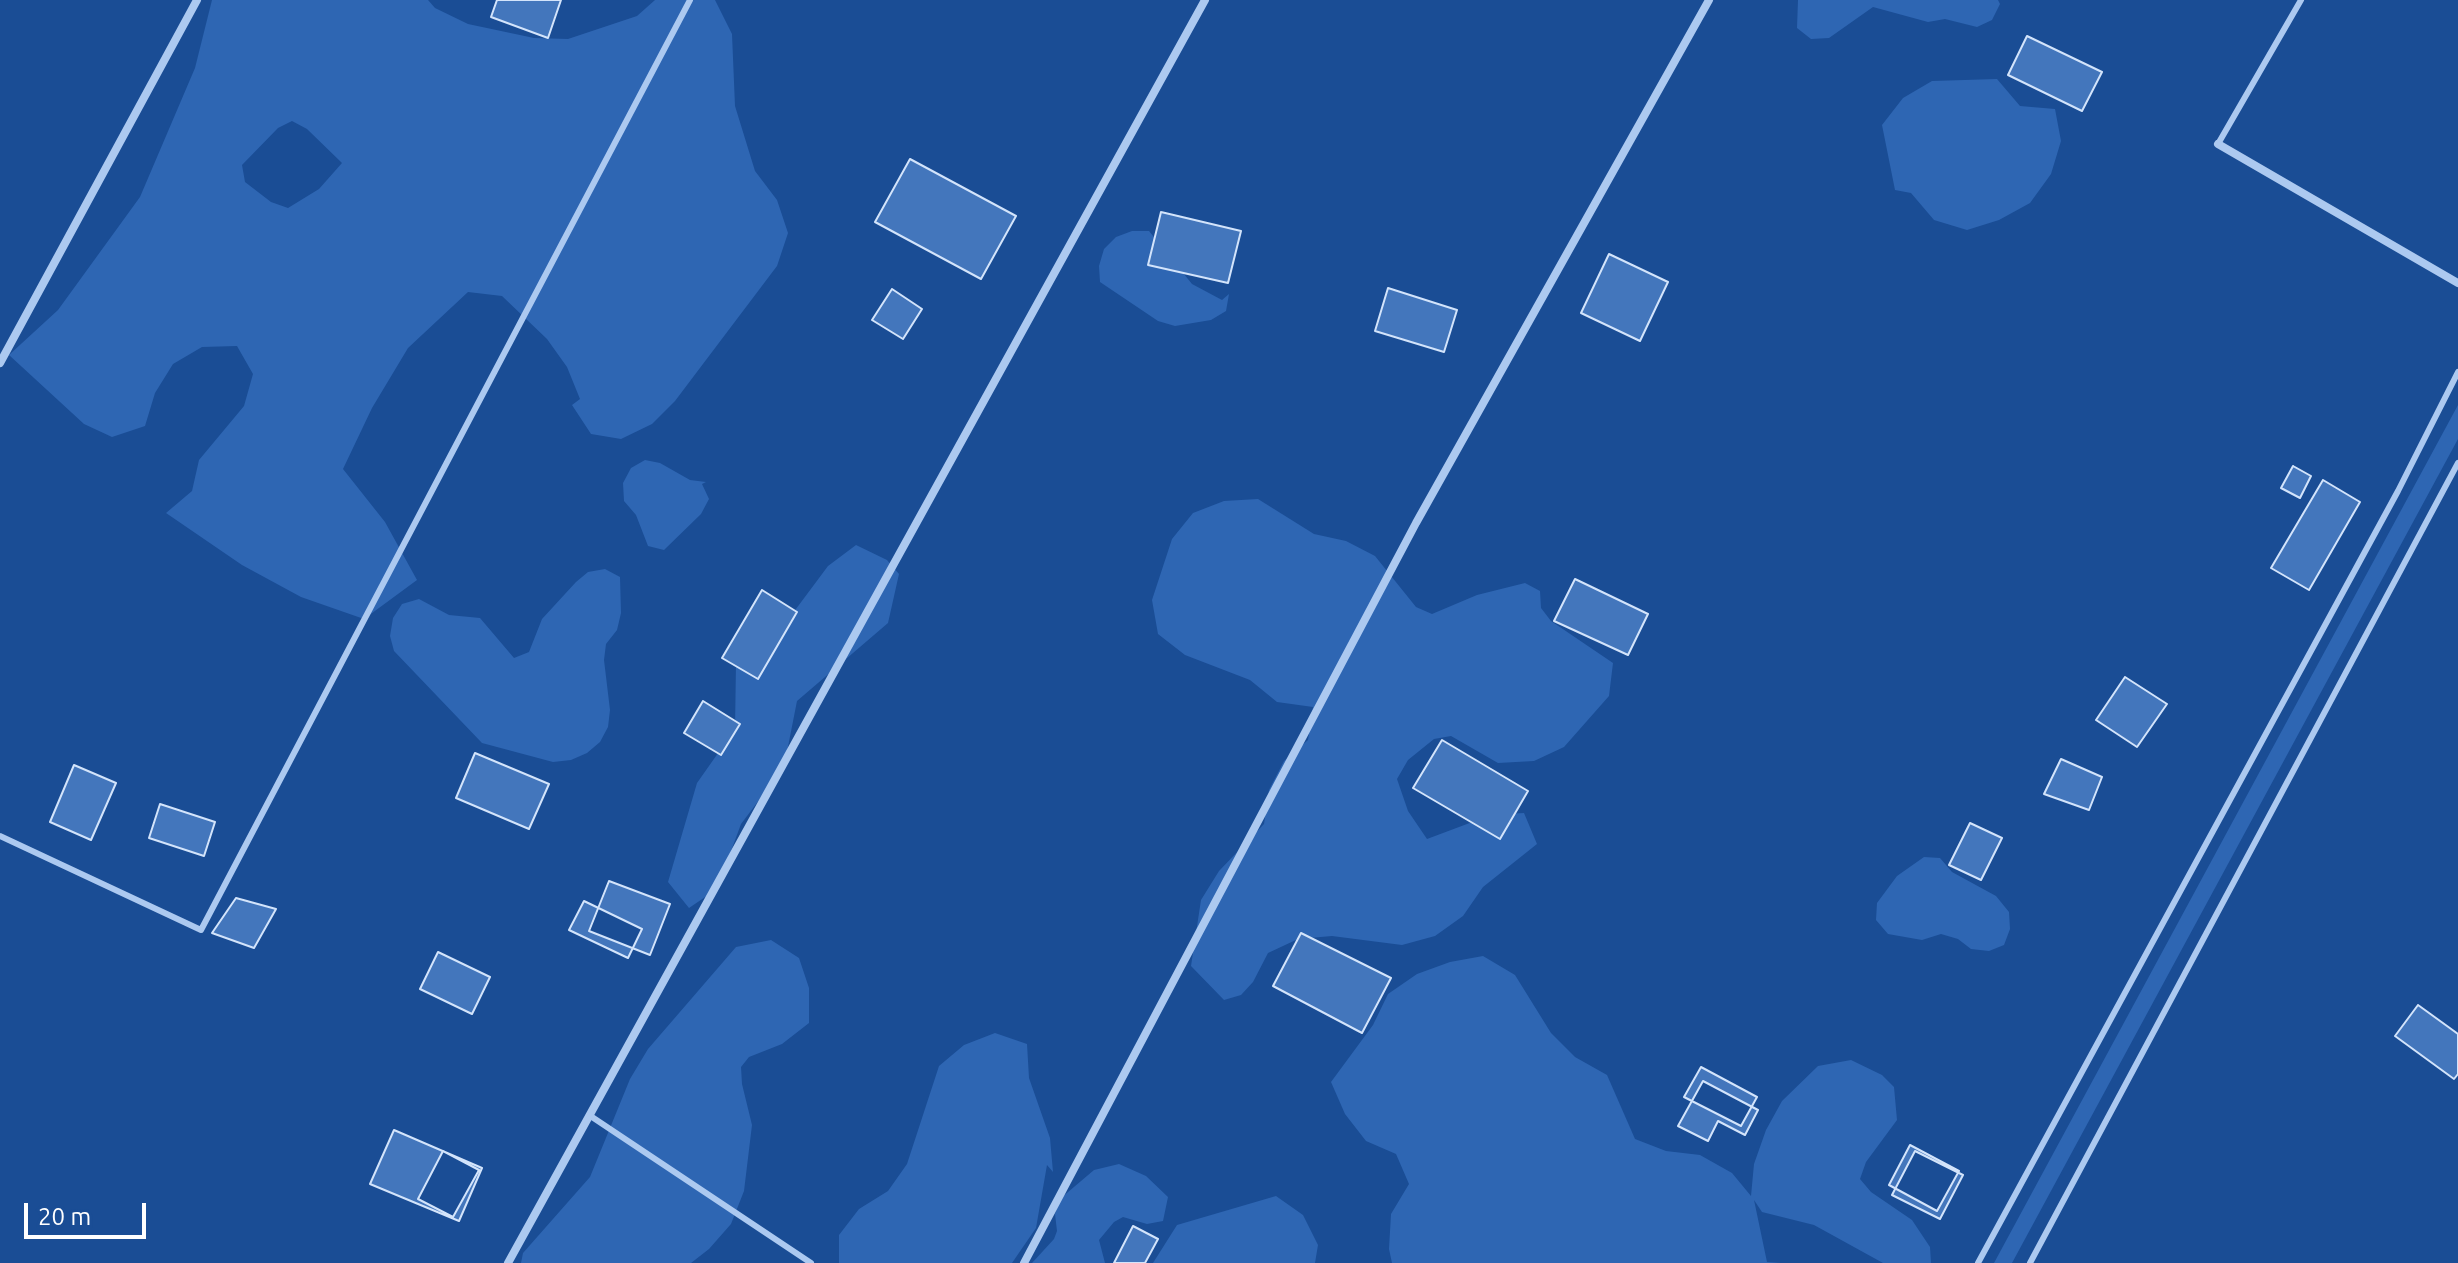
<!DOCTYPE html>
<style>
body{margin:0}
#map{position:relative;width:2458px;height:1263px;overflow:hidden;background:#1a4d95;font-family:Ubuntu,sans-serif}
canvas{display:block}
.scale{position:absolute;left:24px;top:1203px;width:122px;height:36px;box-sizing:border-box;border:4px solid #fff;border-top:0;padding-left:10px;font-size:24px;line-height:28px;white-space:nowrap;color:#fff;-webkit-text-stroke:6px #1a4d95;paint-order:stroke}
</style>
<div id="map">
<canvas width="2458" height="1263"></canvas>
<div class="scale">20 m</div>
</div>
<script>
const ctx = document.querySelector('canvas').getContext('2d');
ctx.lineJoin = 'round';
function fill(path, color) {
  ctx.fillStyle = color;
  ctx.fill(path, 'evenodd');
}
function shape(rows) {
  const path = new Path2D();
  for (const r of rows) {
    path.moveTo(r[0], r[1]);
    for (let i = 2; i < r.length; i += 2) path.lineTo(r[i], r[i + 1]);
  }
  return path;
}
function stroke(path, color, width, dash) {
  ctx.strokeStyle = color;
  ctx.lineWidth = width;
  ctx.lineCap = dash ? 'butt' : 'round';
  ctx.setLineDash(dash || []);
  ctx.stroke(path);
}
const green = shape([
 [212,0,428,0,435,8,468,24,534,38,568,39,637,16,655,0,715,0,732,34,735,106,755,171,777,200,788,233,777,266,675,401,652,424,621,439,591,434,572,405,580,399,567,367,547,339,502,296,468,292,408,348,372,408,343,469,385,522,417,580,364,619,301,597,242,565,166,513,192,491,199,460,244,406,253,374,237,346,202,347,173,364,155,393,145,426,112,437,84,424,9,355,58,310,140,197,195,68],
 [292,121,307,129,342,163,319,189,288,208,271,202,245,182,242,165,278,128],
 [1798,0,1998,0,2000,4,1992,20,1977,27,1945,19,1928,22,1873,7,1829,38,1811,39,1797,28],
 [1997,79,2020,106,2055,109,2061,141,2051,174,2030,203,1999,220,1967,230,1934,220,1911,193,1895,190,1882,125,1903,98,1932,81],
 [1132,231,1149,231,1192,284,1222,300,1229,294,1226,311,1211,320,1175,326,1158,321,1100,282,1099,266,1104,249,1116,237],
 [2458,405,2458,439,2012,1263,1994,1263],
 [645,460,660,463,690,480,706,482,702,484,709,499,701,514,664,550,648,546,636,515,624,501,623,483,631,468],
 [1258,499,1314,534,1346,541,1375,556,1416,607,1432,614,1477,595,1525,583,1540,591,1541,608,1551,621,1613,663,1609,696,1564,747,1534,761,1498,763,1451,736,1434,739,1408,760,1397,779,1408,811,1427,839,1491,815,1524,813,1537,844,1483,887,1463,916,1435,936,1402,945,1332,936,1298,939,1268,953,1253,982,1241,995,1224,1000,1191,966,1201,900,1219,871,1264,824,1269,790,1284,761,1308,740,1313,707,1277,702,1250,680,1185,655,1158,634,1152,600,1172,539,1193,513,1224,501],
 [856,545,887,560,899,574,888,623,797,701,784,767,741,824,717,889,689,908,668,882,697,783,735,729,736,663,787,621,828,566],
 [605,569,620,577,621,613,617,630,606,644,604,660,610,710,608,727,600,742,587,753,571,760,553,762,482,743,394,651,390,636,393,618,402,604,419,599,449,615,480,618,514,658,529,652,542,619,576,582,588,572],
 [1924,857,1940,858,1952,872,1996,896,2009,912,2010,929,2004,945,1989,951,1971,949,1958,939,1941,934,1922,940,1888,934,1876,920,1877,903,1897,876],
 [771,940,799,958,809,988,809,1023,782,1044,749,1057,741,1067,742,1084,752,1125,744,1191,731,1224,709,1249,691,1263,521,1263,523,1253,590,1177,630,1079,648,1049,736,947],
 [1483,956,1515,975,1551,1033,1575,1057,1607,1075,1635,1139,1666,1151,1700,1155,1732,1173,1751,1196,1754,1164,1766,1130,1782,1101,1818,1066,1851,1060,1882,1075,1894,1087,1897,1120,1866,1162,1860,1179,1871,1192,1912,1220,1930,1247,1931,1263,1883,1263,1814,1225,1762,1212,1754,1200,1767,1262,1781,1263,1392,1263,1389,1249,1391,1214,1409,1184,1396,1154,1366,1141,1345,1114,1331,1082,1373,1025,1388,994,1417,974,1450,962],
 [995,1033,1027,1044,1029,1078,1050,1138,1053,1172,1047,1165,1036,1228,1012,1263,839,1263,839,1235,859,1209,888,1191,907,1164,939,1066,964,1045],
 [1119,1164,1146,1176,1168,1197,1163,1221,1147,1224,1123,1217,1114,1222,1099,1240,1105,1263,1032,1263,1054,1239,1057,1231,1055,1214,1061,1198,1094,1170],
 [1276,1196,1303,1215,1318,1245,1315,1263,1153,1263,1177,1225]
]);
const building = shape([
 [497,0,561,0,548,38,491,17,497,0],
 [2027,36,2102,72,2082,111,2008,75,2027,36],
 [910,159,1016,216,981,279,875,222,910,159],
 [1161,212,1241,231,1228,283,1148,265,1161,212],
 [1609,254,1668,282,1640,341,1581,313,1609,254],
 [1388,288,1457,310,1444,352,1375,331,1388,288],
 [892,289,922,309,903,339,872,320,892,289],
 [2293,466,2311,476,2300,498,2281,488,2293,466],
 [2323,480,2360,502,2309,590,2271,568,2323,480],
 [1575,579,1648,614,1628,655,1554,621,1575,579],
 [762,590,797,612,758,679,722,658,762,590],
 [2125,677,2167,704,2137,747,2096,720,2125,677],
 [703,701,740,724,721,755,684,733,703,701],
 [1442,740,1528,791,1500,839,1413,788,1442,740],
 [475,753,549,784,529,829,456,798,475,753],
 [2061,759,2102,777,2089,810,2044,794,2061,759],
 [74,765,116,783,91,840,50,822,74,765],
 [160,804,215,822,204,856,149,838,160,804],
 [1970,823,2002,838,1981,880,1949,865,1970,823],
 [609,881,670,904,650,955,589,931,609,881],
 [236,898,276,909,254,948,212,933,236,898],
 [584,901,642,929,628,958,569,930,584,901],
 [1301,933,1391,978,1362,1033,1273,986,1301,933],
 [438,952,490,977,472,1014,420,989,438,952],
 [2418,1005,2458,1034,2458,1074,2454,1079,2395,1036,2418,1005],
 [1701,1067,1757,1097,1741,1126,1684,1097,1701,1067],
 [1703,1081,1758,1110,1745,1135,1718,1121,1708,1141,1678,1126,1703,1081],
 [394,1130,482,1168,459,1221,370,1184,394,1130],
 [1910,1145,1959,1171,1937,1211,1889,1185,1910,1145],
 [443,1151,479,1170,453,1217,418,1199,443,1151],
 [1915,1151,1963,1175,1940,1219,1892,1195,1915,1151],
 [1133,1226,1158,1239,1145,1263,1114,1263,1133,1226]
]);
const lane = shape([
 [2218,144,2301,0],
 [0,836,201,930,690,0],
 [589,1115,811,1263],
 [1978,1263,2398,491,2458,372],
 [2030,1263,2458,463]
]);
const street = shape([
 [2218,144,2458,283],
 [0,363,197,0],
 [508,1263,1205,0],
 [1024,1263,1416,523,1709,0]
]);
fill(green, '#2e66b3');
fill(building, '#4376bc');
stroke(building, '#d3e4fb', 2);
stroke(lane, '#acc9f0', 6);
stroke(street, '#acc9f0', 8);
</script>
